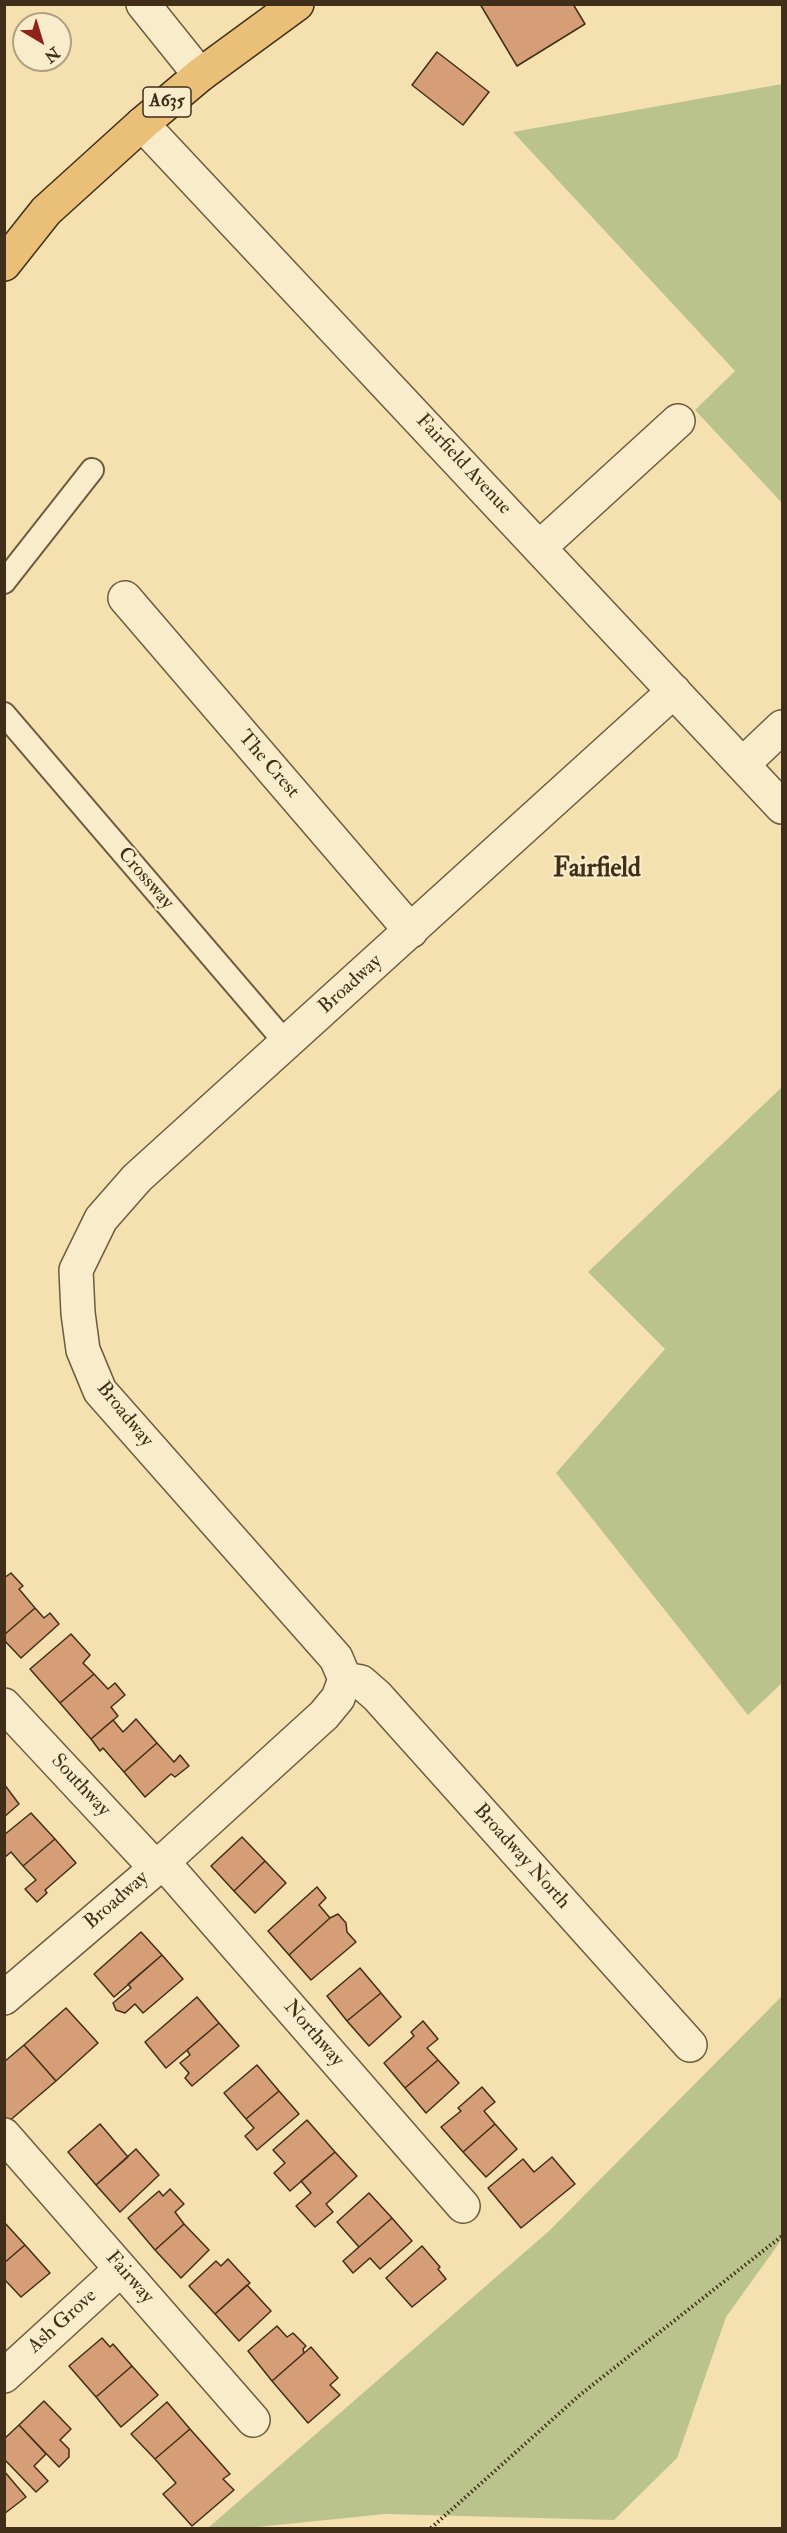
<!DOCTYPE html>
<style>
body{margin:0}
#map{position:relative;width:787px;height:2533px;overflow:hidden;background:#f5e1af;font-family:"IM FELL Double Pica",serif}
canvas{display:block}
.frame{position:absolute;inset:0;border:6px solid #412e19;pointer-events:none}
.north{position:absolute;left:12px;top:12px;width:60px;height:60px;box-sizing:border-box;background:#f8eccb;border:2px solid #afa084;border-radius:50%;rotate:142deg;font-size:16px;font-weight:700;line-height:24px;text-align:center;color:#412e19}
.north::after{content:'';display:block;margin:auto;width:21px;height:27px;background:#8f2418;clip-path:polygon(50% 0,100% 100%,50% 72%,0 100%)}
</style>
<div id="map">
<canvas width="787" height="2533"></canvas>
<div class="frame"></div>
<div class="north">N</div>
</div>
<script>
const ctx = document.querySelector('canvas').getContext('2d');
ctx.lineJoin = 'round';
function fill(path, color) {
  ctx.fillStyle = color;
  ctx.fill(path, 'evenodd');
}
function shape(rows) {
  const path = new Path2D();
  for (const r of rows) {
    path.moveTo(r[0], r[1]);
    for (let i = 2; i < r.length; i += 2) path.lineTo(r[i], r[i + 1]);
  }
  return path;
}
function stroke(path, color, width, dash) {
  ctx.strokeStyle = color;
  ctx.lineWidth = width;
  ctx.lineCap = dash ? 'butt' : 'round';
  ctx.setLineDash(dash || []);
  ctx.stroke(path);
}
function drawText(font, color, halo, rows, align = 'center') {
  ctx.font = font + ' "IM FELL Double Pica",serif';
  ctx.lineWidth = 4.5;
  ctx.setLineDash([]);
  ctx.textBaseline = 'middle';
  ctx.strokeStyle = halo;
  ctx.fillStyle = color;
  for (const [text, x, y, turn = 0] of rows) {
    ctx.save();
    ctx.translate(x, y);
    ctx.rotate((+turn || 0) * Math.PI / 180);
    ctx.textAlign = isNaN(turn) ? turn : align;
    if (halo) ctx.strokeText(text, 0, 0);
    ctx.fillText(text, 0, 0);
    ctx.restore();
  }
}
const green = shape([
 [782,84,782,503,695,410,735,371,513,132],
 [782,1087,782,1683,748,1715,556,1473,665,1349,588,1272],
 [782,1996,782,2239,726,2317,677,2458,614,2520,385,2514,248,2528,208,2528,549,2231]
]);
const building = shape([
 [480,4,573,4,585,24,517,66,480,4],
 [437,52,489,92,463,125,412,85,437,52],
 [11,1573,23,1586,19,1589,35,1608,4,1635,4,1578,11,1573],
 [35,1608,44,1618,50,1613,59,1624,21,1658,4,1640,4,1635,35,1608],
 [71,1634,90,1655,83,1663,94,1674,60,1703,30,1669,71,1634],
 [94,1674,108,1689,115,1683,125,1695,111,1707,118,1716,91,1739,60,1703,94,1674],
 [136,1719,157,1743,124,1772,103,1748,100,1751,91,1739,113,1720,123,1732,136,1719],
 [157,1743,174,1762,180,1755,189,1766,175,1777,171,1774,145,1797,124,1772,157,1743],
 [4,1784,19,1804,4,1817,4,1784],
 [31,1813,55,1839,23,1866,11,1852,4,1858,4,1835,31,1813],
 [242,1837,265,1861,234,1891,211,1866,242,1837],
 [55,1839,76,1863,45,1890,47,1893,37,1902,25,1889,36,1880,23,1866,55,1839],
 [265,1861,286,1883,255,1913,234,1891,265,1861],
 [317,1887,326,1898,319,1905,330,1918,289,1955,268,1931,317,1887],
 [338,1914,346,1923,347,1932,356,1942,311,1980,289,1955,330,1918,338,1914],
 [141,1932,162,1955,114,1997,94,1974,141,1932],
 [162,1955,183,1979,143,2013,135,2004,125,2013,116,2010,113,2003,131,1988,128,1984,162,1955],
 [360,1968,381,1993,347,2021,327,1996,360,1968],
 [381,1993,401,2017,369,2046,347,2021,381,1993],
 [197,1997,219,2023,166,2068,145,2042,197,1997],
 [66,2008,98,2043,56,2081,24,2045,66,2008],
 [423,2021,438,2039,427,2048,438,2060,405,2088,384,2063,414,2036,411,2032,423,2021],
 [219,2023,239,2046,192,2086,185,2078,189,2073,180,2063,190,2055,187,2050,219,2023],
 [24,2045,56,2081,8,2122,4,2118,4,2062,24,2045],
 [438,2060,459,2083,426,2113,405,2088,438,2060],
 [257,2065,279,2091,246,2119,224,2093,257,2065],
 [482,2087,495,2102,484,2111,495,2124,463,2152,441,2127,461,2111,458,2108,482,2087],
 [279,2091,299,2114,257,2150,245,2136,254,2128,246,2119,279,2091],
 [307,2120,335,2152,290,2191,274,2173,285,2163,273,2150,307,2120],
 [100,2124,128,2157,96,2185,68,2152,100,2124],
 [495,2124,517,2149,486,2177,463,2152,495,2124],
 [136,2149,159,2175,120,2212,96,2185,136,2149],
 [335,2152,357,2176,326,2204,333,2212,315,2227,296,2206,311,2193,301,2181,335,2152],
 [552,2157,575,2184,521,2228,488,2188,523,2159,534,2172,552,2157],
 [170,2189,184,2204,175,2212,184,2224,155,2250,128,2218,159,2191,163,2196,170,2189],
 [369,2193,392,2218,359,2247,337,2222,369,2193],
 [392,2218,412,2241,380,2269,370,2258,353,2273,343,2261,392,2218],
 [4,2222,25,2245,4,2263,4,2222],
 [184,2224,209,2250,181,2278,155,2250,184,2224],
 [25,2245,50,2273,21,2297,4,2279,4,2263,25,2245],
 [422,2246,440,2267,438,2269,446,2279,412,2307,386,2278,422,2246],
 [228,2259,250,2283,215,2314,189,2286,216,2261,221,2266,228,2259],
 [247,2285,271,2311,239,2341,215,2314,247,2285],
 [277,2326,287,2337,293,2333,306,2346,303,2349,304,2353,272,2381,248,2351,277,2326],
 [102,2338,110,2347,113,2344,132,2366,96,2397,69,2366,102,2338],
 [311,2347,338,2378,330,2385,340,2395,308,2423,272,2381,311,2347],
 [132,2366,158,2395,121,2427,96,2397,132,2366],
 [44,2401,71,2429,60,2440,69,2449,69,2457,59,2467,19,2425,44,2401],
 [167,2402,190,2429,155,2459,131,2434,167,2402],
 [19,2425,46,2454,34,2466,48,2481,36,2492,4,2459,4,2439,19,2425],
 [190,2429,230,2474,223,2479,234,2490,192,2526,163,2494,176,2483,155,2459,190,2429],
 [4,2471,26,2497,4,2514,4,2471]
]);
const path = shape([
 [431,2528,581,2394,782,2236]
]);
const service = shape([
 [4,582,92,470],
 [4,714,286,1043]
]);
const minor = shape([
 [143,4,200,75],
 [142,124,782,807],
 [540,547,678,421],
 [125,598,411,931],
 [743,764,782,727],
 [345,1679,361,1682,377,1696,690,2045],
 [4,1705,156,1868],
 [163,1862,463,2206],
 [4,1998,156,1868,324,1715,338,1698,345,1679,336,1658,100,1391,83,1350,78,1313,76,1270,101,1219,137,1178,674,691],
 [4,2135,253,2420],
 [4,2376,121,2269]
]);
const trunk = shape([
 [4,264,46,211,142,124,200,75,297,4]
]);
const shields = [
 [167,102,48]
];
const shieldNames = [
 ["A635",167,102]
];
const streetNames = [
 ["Fairfield Avenue",463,465,47],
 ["The Crest",268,765,49],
 ["Crossway",145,879,49],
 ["Broadway",351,985,-42],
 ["Broadway",124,1415,51],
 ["Southway",80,1786,47],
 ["Broadway North",521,1857,48],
 ["Broadway",117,1901,-41],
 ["Northway",313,2034,49],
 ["Fairway",129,2278,49],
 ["Ash Grove",63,2322,-42]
];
const districtNames = [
 ["Fairfield",597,870]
];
fill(green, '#bac38c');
fill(building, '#d69e76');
stroke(building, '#412e19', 1.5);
stroke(service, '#6e5b3e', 26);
stroke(minor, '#6e5b3e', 36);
stroke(trunk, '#412e19', 36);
stroke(path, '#412e19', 4, [1.5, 3]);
stroke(service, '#f8eccb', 22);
stroke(minor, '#f8eccb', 33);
stroke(trunk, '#eac078', 33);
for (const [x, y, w] of shields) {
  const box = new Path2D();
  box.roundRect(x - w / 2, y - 15, w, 30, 4.5);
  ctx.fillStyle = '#f8eccb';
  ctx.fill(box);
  stroke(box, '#412e19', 1.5);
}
drawText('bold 18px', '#412e19', null, shieldNames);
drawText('20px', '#412e19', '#f8eccb', streetNames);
drawText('bold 26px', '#412e19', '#f8eccb', districtNames);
</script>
